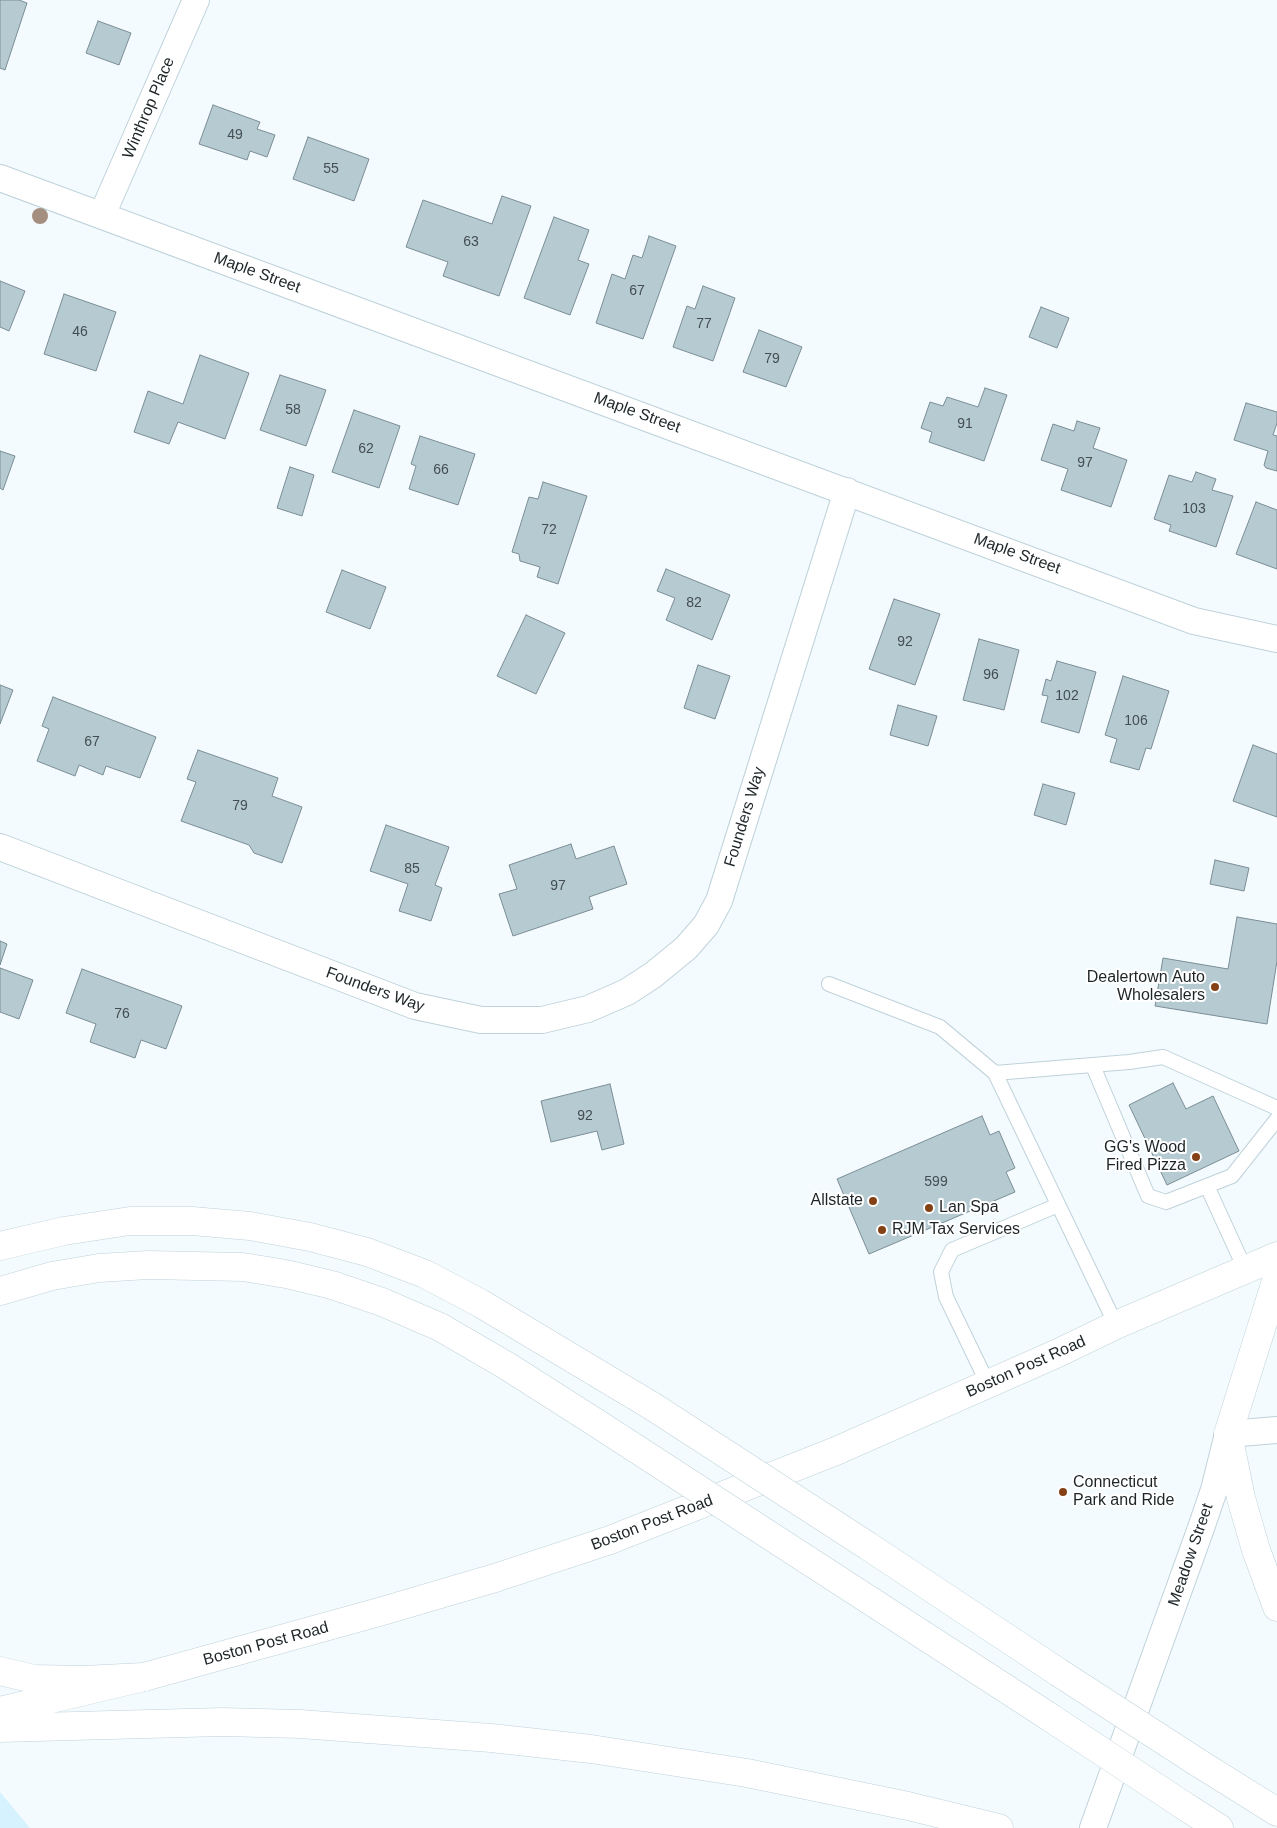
<!DOCTYPE html>
<style>
body{margin:0}
canvas{display:block;background:#f3fbfe}
</style>
<canvas width="1277" height="1828"></canvas>
<script>
const ctx = document.querySelector('canvas').getContext('2d');
ctx.lineJoin = 'round';
function fill(path, color) {
  ctx.fillStyle = color;
  ctx.fill(path, 'evenodd');
}
function shape(rows) {
  const path = new Path2D();
  for (const r of rows) {
    path.moveTo(r[0], r[1]);
    for (let i = 2; i < r.length; i += 2) path.lineTo(r[i], r[i + 1]);
  }
  return path;
}
function stroke(path, color, width, dash) {
  ctx.strokeStyle = color;
  ctx.lineWidth = width;
  ctx.lineCap = dash ? 'butt' : 'round';
  ctx.setLineDash(dash || []);
  ctx.stroke(path);
}
function drawText(font, color, halo, rows, align = 'center') {
  ctx.font = font + ' Arial,sans-serif';
  ctx.lineWidth = 4;
  ctx.setLineDash([]);
  ctx.textBaseline = 'middle';
  ctx.strokeStyle = halo;
  ctx.fillStyle = color;
  for (const [text, x, y, turn = 0] of rows) {
    ctx.save();
    ctx.translate(x, y);
    ctx.rotate((+turn || 0) * Math.PI / 180);
    ctx.textAlign = isNaN(turn) ? turn : align;
    if (halo) ctx.strokeText(text, 0, 0);
    ctx.fillText(text, 0, 0);
    ctx.restore();
  }
}
const built = shape([
 [0,1792,30,1828,0,1828]
]);
const building = shape([
 [0,0,19,0,27,3,5,70,0,68,0,0],
 [98,21,131,33,119,65,86,53,98,21],
 [213,105,260,122,257,129,275,135,267,157,250,151,247,160,199,144,213,105],
 [308,137,369,159,354,201,293,179,308,137],
 [502,196,531,206,499,296,443,276,448,262,406,247,423,200,492,224,502,196],
 [554,217,589,230,578,260,589,264,570,315,524,298,554,217],
 [649,236,676,246,643,339,596,323,612,274,625,279,633,255,642,258,649,236],
 [0,281,25,291,9,331,0,327,0,281],
 [703,286,735,298,713,361,673,347,687,306,695,309,703,286],
 [64,294,116,312,96,371,44,354,64,294],
 [1041,307,1069,318,1057,348,1029,337,1041,307],
 [759,330,802,347,786,387,743,372,759,330],
 [200,355,249,373,225,439,178,422,169,444,134,432,148,391,183,404,200,355],
 [280,375,326,390,306,446,260,430,280,375],
 [985,388,1007,395,984,461,929,442,932,432,921,428,930,402,943,406,947,397,978,407,985,388],
 [1246,403,1277,412,1277,423,1273,435,1277,436,1277,471,1266,468,1264,465,1268,451,1234,440,1246,403],
 [354,410,400,426,379,488,332,472,354,410],
 [1077,421,1100,428,1093,448,1127,460,1111,507,1061,490,1068,469,1041,460,1053,424,1074,431,1077,421],
 [420,436,475,454,458,505,409,489,416,466,411,464,420,436],
 [0,451,15,456,3,490,0,488,0,451],
 [290,467,314,475,302,516,277,508,290,467],
 [1196,472,1216,479,1212,490,1233,496,1216,547,1169,531,1171,525,1154,519,1169,475,1192,482,1196,472],
 [543,482,587,496,558,584,537,577,540,567,520,561,519,554,512,552,529,497,538,499,543,482],
 [1256,502,1277,510,1277,569,1236,554,1256,502],
 [666,569,730,595,712,640,666,620,675,598,657,591,666,569],
 [342,570,386,587,370,629,326,612,342,570],
 [894,599,940,614,915,685,869,669,894,599],
 [526,615,565,633,536,694,497,676,526,615],
 [979,639,1019,650,1004,710,963,700,979,639],
 [1057,661,1096,672,1079,733,1041,722,1048,696,1042,695,1046,679,1051,681,1057,661],
 [698,665,730,676,715,719,684,708,698,665],
 [1123,676,1169,691,1151,749,1146,748,1139,770,1110,762,1117,739,1105,735,1123,676],
 [0,685,13,690,0,724,0,685],
 [53,697,156,737,140,778,106,766,103,775,79,765,75,776,37,761,49,729,42,726,53,697],
 [898,705,937,716,928,746,890,735,898,705],
 [1253,745,1277,754,1277,817,1233,801,1253,745],
 [198,750,278,778,272,796,302,807,282,863,254,853,249,845,181,821,196,782,187,779,198,750],
 [1043,784,1075,793,1066,825,1034,815,1043,784],
 [386,825,449,847,435,885,442,888,431,921,399,911,408,884,370,871,386,825],
 [571,844,576,859,614,846,627,884,589,897,593,909,513,936,499,894,517,889,509,865,571,844],
 [1215,860,1249,868,1244,891,1210,884,1215,860],
 [1237,917,1277,924,1277,961,1267,1024,1155,1006,1163,958,1228,969,1237,917],
 [0,941,7,944,0,965,0,941],
 [0,968,33,980,19,1019,0,1012,0,968],
 [82,969,182,1006,166,1049,141,1040,135,1058,90,1042,96,1024,66,1013,82,969],
 [1173,1083,1186,1109,1213,1096,1239,1151,1167,1185,1129,1105,1173,1083],
 [610,1084,624,1144,602,1150,597,1131,551,1142,541,1101,610,1084],
 [982,1116,990,1135,999,1131,1015,1168,1006,1172,1015,1192,869,1254,837,1179,982,1116]
]);
const lane = shape([
 [829,984,940,1027,995,1073,1116,1325],
 [1093,1066,1148,1196,1166,1202,1232,1176,1277,1119],
 [995,1073,1129,1062,1163,1057,1277,1108],
 [1207,1186,1245,1269],
 [988,1384,946,1297,941,1272,952,1250,1058,1205]
]);
const street = shape([
 [0,178,1194,621,1277,639],
 [102,215,196,0],
 [0,847,415,1006,481,1020,542,1020,588,1009,627,992,653,975,686,948,706,925,719,901,847,491],
 [1093,1828,1201,1528,1214,1490,1228,1434,1277,1430]
]);
const primary = shape([
 [1228,1434,1277,1278],
 [0,1711,144,1677,379,1612,495,1578,610,1540,836,1451,1058,1353,1116,1325,1277,1256]
]);
const highway = shape([
 [0,1246,64,1231,130,1221,192,1221,250,1226,310,1237,367,1252,425,1274,480,1303,652,1406],
 [0,1291,52,1276,99,1268,148,1265,243,1267,286,1274,332,1285,382,1302,440,1327,507,1366,598,1424],
 [1228,1434,1241,1498,1256,1550,1277,1607],
 [868,1546,1058,1672],
 [806,1559,1048,1716],
 [0,1671,34,1679,83,1680,144,1677],
 [0,1728,222,1722,300,1724,491,1738,591,1749,747,1773,908,1806,999,1828],
 [1197,1762,1277,1812],
 [1186,1807,1219,1828]
]);
const highwayBridge = shape([
 [652,1406,868,1546],
 [598,1424,806,1559],
 [1058,1672,1197,1762],
 [1048,1716,1186,1807]
]);
const trees = [
 [40,216]
];
const markers = [
 [1215,987,5,"#854116"],
 [1196,1157,5,"#854116"],
 [873,1201,5,"#854116"],
 [929,1208,5,"#854116"],
 [882,1230,5,"#854116"],
 [1063,1492,5,"#854116"]
];
const numberNames = [
 ["49",235,135],
 ["55",331,169],
 ["63",471,242],
 ["67",637,291],
 ["77",704,324],
 ["46",80,332],
 ["79",772,359],
 ["58",293,410],
 ["91",965,424],
 ["62",366,449],
 ["97",1085,463],
 ["66",441,470],
 ["103",1194,509],
 ["72",549,530],
 ["82",694,603],
 ["92",905,642],
 ["96",991,675],
 ["102",1067,696],
 ["106",1136,721],
 ["67",92,742],
 ["79",240,806],
 ["85",412,869],
 ["97",558,886],
 ["76",122,1014],
 ["92",585,1116],
 ["599",936,1182]
];
const streetNames = [
 ["Winthrop Place",149,108,-67],
 ["Maple Street",257,273,20],
 ["Maple Street",637,413,20],
 ["Maple Street",1017,554,20],
 ["Founders Way",745,817,-73],
 ["Founders Way",375,990,20],
 ["Boston Post Road",1026,1367,-24],
 ["Boston Post Road",652,1523,-21],
 ["Meadow Street",1191,1555,-71],
 ["Boston Post Road",266,1644,-15]
];
const poiNames = [
 ["Dealertown Auto",1205,978],
 ["Wholesalers",1205,996],
 ["GG's Wood",1186,1148],
 ["Fired Pizza",1186,1166],
 ["Allstate",863,1201],
 ["Lan Spa",939,1208,"left"],
 ["RJM Tax Services",892,1230,"left"],
 ["Connecticut",1073,1483,"left"],
 ["Park and Ride",1073,1501,"left"]
];
fill(built, '#d6f2fe');
fill(building, '#b6cad2');
stroke(building, '#7b8d95', 1);
stroke(lane, '#bfd2da', 16);
stroke(street, '#bfd2da', 28);
stroke(primary, '#bfd2da', 29);
stroke(highway, '#bfd2da', 29);
stroke(lane, '#fff', 14);
stroke(street, '#fff', 26);
stroke(primary, '#fff', 28);
stroke(highway, '#fff', 28);
stroke(highwayBridge, '#bfd2da', 29, []);
stroke(highwayBridge, '#fff', 28);
ctx.fillStyle = '#a48e80';
for (const [x, y] of trees) {
  ctx.beginPath();
  ctx.arc(x, y, 8, 0, 2 * Math.PI);
  ctx.fill();
}
for (const [x, y, r, color] of markers) {
  const dot = new Path2D();
  dot.arc(x, y, r, 0, 2 * Math.PI);
  ctx.fillStyle = color;
  ctx.fill(dot);
  stroke(dot, '#fff', 2);
}
drawText('14px', '#444e52', null, numberNames);
drawText('16px', '#1e2528', '#fff', streetNames);
drawText('16px', '#1e2528', '#fff', poiNames, 'right');
</script>
